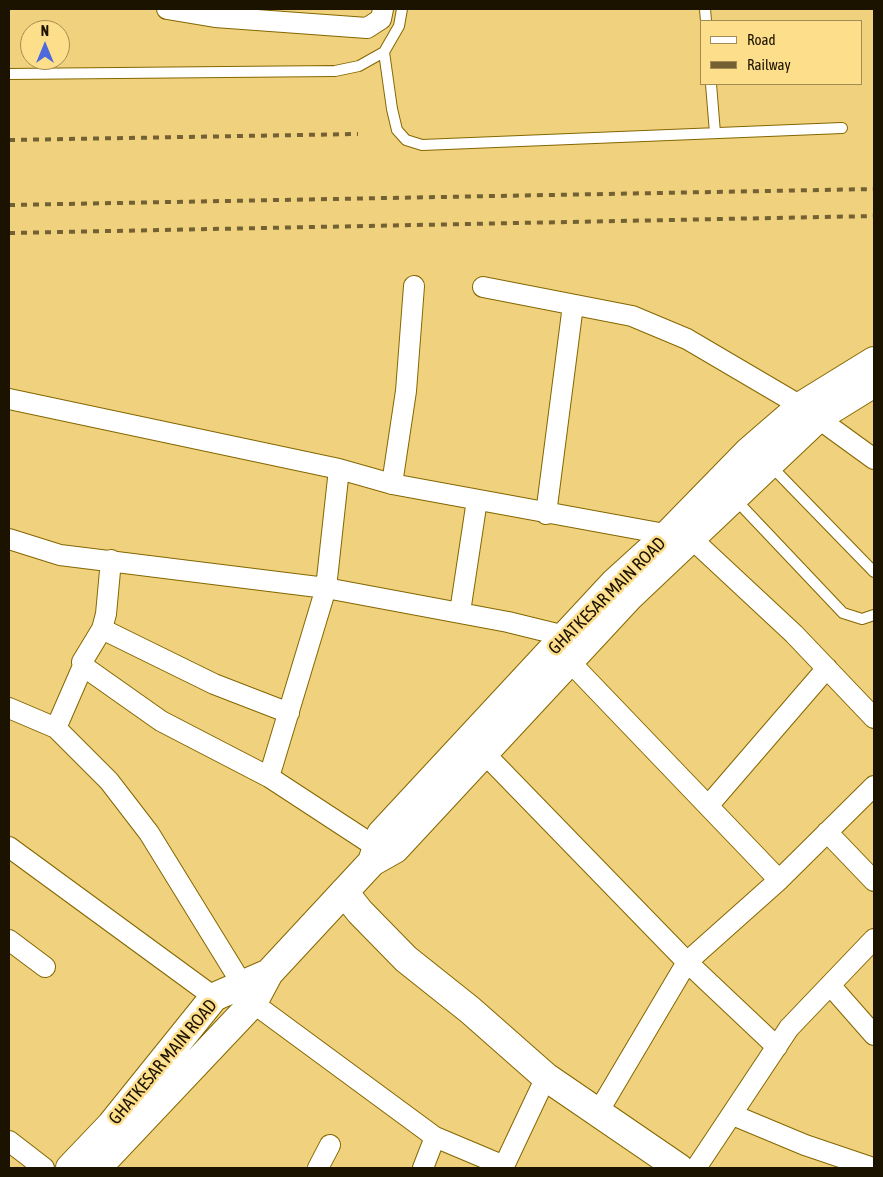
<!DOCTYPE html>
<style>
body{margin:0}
#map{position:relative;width:883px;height:1177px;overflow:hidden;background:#f0d17e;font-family:"Asap Condensed",sans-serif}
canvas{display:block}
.frame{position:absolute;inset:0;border:10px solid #1b1200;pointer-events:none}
.legend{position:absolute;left:700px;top:20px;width:162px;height:65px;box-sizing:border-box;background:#fdde8b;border:1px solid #a38c53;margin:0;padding:6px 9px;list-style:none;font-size:15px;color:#1b1200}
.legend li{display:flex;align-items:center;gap:10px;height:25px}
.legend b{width:25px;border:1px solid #a38c53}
.north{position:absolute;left:20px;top:20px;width:50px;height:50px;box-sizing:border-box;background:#fdde8b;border:1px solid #a38c53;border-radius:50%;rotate:0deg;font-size:14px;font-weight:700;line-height:20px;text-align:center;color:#1b1200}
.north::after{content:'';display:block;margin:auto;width:18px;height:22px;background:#4d69dd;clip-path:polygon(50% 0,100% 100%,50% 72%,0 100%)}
</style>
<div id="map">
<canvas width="883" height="1177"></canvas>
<div class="frame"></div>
<ul class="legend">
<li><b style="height:6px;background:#fff"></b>Road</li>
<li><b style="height:6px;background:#736134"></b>Railway</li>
</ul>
<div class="north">N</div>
</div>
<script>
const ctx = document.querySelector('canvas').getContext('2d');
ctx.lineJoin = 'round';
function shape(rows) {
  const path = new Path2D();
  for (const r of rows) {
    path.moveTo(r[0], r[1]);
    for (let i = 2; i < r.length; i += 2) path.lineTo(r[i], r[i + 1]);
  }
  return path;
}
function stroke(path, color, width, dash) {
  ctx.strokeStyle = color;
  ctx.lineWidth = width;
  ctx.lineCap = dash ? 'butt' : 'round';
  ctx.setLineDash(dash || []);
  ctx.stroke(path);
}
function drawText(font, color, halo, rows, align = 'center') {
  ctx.font = font + ' "Asap Condensed",sans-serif';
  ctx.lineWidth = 5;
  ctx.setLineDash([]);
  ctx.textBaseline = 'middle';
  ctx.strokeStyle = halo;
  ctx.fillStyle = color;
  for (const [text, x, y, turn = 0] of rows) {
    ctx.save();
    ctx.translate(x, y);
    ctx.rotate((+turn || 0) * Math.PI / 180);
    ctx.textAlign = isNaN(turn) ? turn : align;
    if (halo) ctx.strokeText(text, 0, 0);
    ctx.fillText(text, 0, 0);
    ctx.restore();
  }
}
const service = shape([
 [705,9,706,21],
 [384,52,392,109,397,130,406,140,422,145,842,128],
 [9,74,335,71,359,66,384,52,399,26,402,9],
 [711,84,715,133],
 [770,465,874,572],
 [735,499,843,613,862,619,874,615]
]);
const minor = shape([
 [167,9,215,17,367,28,381,19,383,9],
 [483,287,632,316,687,339,801,406,874,459],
 [9,399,339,469,392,484,692,539,794,634,874,718],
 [392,484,406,391,414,286],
 [546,514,573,305],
 [9,539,60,555,326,588,508,622,565,636],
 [111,560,106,614,102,629,82,662,83,666,161,721,269,777,376,847],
 [460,612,477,500],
 [102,629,214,684,289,713],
 [570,662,779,880,874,786],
 [9,708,56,728,109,781,149,833,242,984],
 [56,728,83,666],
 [484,753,687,962,777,1047],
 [269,777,326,588,339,469],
 [708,806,827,668],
 [827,832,874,881],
 [9,847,214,997],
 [9,940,45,967],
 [830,985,874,1035],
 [253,1003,435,1137,504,1166,546,1077],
 [597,1114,687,962,779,880],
 [733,1115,805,1145,873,1168],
 [9,1141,44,1168],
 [318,1168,330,1145],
 [423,1168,435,1137],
 [696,1168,789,1028,874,939]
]);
const secondary = shape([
 [372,862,381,834,615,582,669,533,749,451,801,406,874,361],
 [344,892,360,912,406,959,470,1010,546,1077,679,1168],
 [70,1168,111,1125,214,997,269,973],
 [97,1168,253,1003,269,973,372,862,395,849,630,596,819,417,874,383]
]);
const rail = shape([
 [9,140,358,134],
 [9,205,874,189],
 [9,233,874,216]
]);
const streetNames = [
 ["GHATKESAR MAIN ROAD",607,596,-45],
 ["GHATKESAR MAIN ROAD",163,1062,-50]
];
stroke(service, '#846700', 12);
stroke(minor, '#846700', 22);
stroke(secondary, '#846700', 30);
stroke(service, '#fff', 10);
stroke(minor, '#fff', 20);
stroke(secondary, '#fff', 28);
stroke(rail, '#736134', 4, [6, 6]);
drawText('18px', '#1b1200', '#fdde8b', streetNames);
</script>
